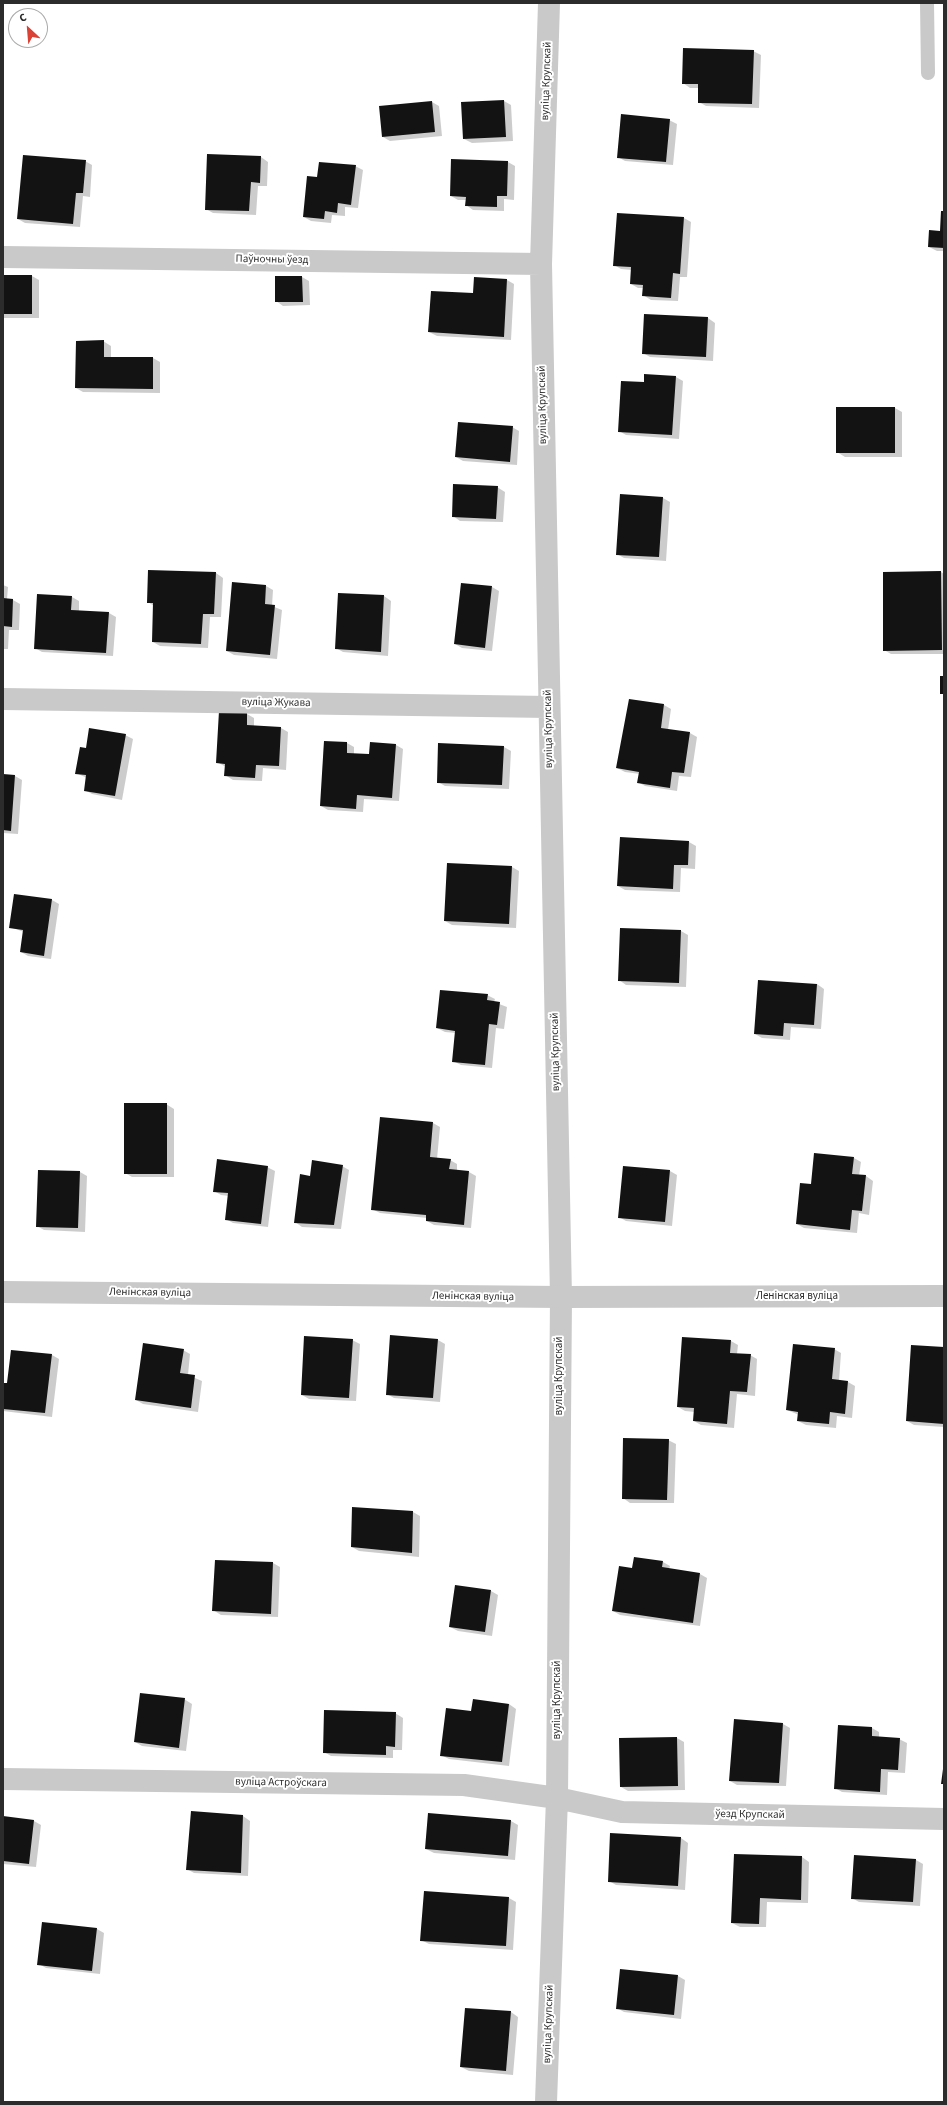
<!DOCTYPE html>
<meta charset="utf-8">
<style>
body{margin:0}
#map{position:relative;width:947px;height:2105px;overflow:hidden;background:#fff;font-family:"Source Sans 3",sans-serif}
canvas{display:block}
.frame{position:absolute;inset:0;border:4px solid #2c2c2c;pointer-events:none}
.north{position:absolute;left:8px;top:8px;width:40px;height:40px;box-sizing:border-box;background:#fff;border:1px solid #ababab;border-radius:50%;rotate:334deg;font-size:11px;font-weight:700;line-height:16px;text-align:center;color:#2c2c2c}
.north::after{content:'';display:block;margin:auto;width:14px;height:18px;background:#db4236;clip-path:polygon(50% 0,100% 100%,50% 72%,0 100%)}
</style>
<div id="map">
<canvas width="947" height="2105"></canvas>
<div class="frame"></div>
<div class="north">С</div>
</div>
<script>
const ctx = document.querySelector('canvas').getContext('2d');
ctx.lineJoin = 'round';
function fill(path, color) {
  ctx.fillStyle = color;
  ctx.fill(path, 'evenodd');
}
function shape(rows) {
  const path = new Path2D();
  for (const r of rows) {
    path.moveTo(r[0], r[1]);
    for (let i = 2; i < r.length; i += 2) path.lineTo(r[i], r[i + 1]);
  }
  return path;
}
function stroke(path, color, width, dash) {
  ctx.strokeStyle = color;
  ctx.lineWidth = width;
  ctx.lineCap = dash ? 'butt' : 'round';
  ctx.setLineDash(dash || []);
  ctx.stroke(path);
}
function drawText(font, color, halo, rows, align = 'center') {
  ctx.font = font + ' "Source Sans 3",sans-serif';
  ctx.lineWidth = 4;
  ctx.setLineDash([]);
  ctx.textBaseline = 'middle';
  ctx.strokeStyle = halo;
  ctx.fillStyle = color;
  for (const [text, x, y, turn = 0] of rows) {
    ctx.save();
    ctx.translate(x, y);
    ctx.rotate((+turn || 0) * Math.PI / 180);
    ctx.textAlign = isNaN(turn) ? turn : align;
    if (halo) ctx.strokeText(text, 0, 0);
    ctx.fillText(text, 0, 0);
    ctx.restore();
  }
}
const shadow = shape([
 [753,51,761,55,759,108,706,106,699,102,699,88,690,88,683,83],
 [504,101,511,105,513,141,472,143,464,139],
 [432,102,439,106,442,136,390,141,383,137],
 [669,120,677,124,673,165,625,161,618,157],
 [261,157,268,162,267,186,258,186,256,215,213,213,206,209],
 [452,160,508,162,515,166,514,200,504,199,504,211,473,210,466,205,467,200,458,200,451,196],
 [85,161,92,165,90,197,83,196,80,227,25,223,18,219],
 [355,166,363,170,358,208,345,207,345,216,332,215,331,223,311,221,304,217,318,178],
 [944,212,944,251,937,251,929,247,941,232],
 [684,218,691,222,687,277,680,277,678,301,651,300,643,295,644,288,638,288,631,284,632,270,621,269,614,265],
 [3,276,32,276,39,280,39,318,3,318],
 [276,277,302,277,309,281,310,305,283,306,276,301],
 [475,278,507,280,514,284,511,340,437,336,429,332,474,294],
 [645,315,708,318,715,323,713,361,650,357,643,353],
 [103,341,111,346,111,358,153,358,160,362,160,393,83,392,76,388],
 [676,377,683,381,679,439,626,435,619,431,645,383],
 [895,408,902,412,902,457,845,457,837,452],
 [512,427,519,431,517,465,463,461,456,457],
 [497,487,505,492,503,522,460,521,453,516],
 [621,495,663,498,670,502,666,561,624,558,617,554],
 [941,572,944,574,944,654,891,654,884,650],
 [216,573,223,578,221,617,210,617,208,648,160,646,153,642,154,606,148,602],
 [233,583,266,586,273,590,272,606,282,610,277,659,234,655,227,651],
 [3,585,8,587,7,599,13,600,20,604,19,630,9,630,8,649,3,649],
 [492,587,499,591,492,651,462,648,455,644],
 [384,596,391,601,388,656,343,652,336,648],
 [72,597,79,601,79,612,109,613,116,617,113,656,42,652,35,648],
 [630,700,664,705,671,709,668,730,690,733,697,737,691,777,679,776,677,791,645,786,638,782,640,774,625,772,617,768],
 [220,712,247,714,254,718,254,726,281,728,288,732,286,770,263,768,262,781,233,780,225,775,226,767,217,762],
 [125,735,133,739,122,800,92,794,85,790,87,778,76,773,87,749],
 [324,742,347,743,354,747,354,754,370,755,396,745,403,749,399,801,364,799,363,812,328,810,321,806],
 [504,747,511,751,509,789,445,786,438,782],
 [3,775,15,776,22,780,18,834,3,833],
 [689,842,696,846,695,869,681,868,680,892,625,890,618,886],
 [512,867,519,871,516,928,452,925,445,921],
 [15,895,52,900,59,904,51,959,28,956,21,952,24,932,10,927],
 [681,931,688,935,686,987,626,985,619,980],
 [817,984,824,989,821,1029,791,1027,790,1040,762,1038,755,1034],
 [487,995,495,999,494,1002,507,1007,504,1029,496,1028,492,1068,461,1065,453,1061,456,1033,445,1032,437,1028],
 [166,1104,174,1109,174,1177,132,1177,125,1173],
 [433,1123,440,1127,437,1159,450,1160,457,1164,457,1171,469,1172,476,1176,471,1228,434,1225,427,1221,427,1218,380,1213,372,1209],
 [854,1158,861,1162,859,1176,866,1176,873,1181,869,1215,859,1213,857,1233,804,1228,797,1224,812,1185],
 [342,1166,349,1170,341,1229,302,1227,295,1222,311,1178],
 [267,1167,275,1171,268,1227,233,1223,226,1219,229,1196,221,1195,214,1191],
 [39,1171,80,1172,87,1176,85,1232,44,1230,37,1226],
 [670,1171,677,1175,672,1226,626,1221,619,1217],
 [352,1340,360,1344,356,1401,309,1399,302,1395],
 [438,1340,445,1344,440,1402,394,1398,387,1394],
 [731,1341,738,1345,737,1354,750,1355,757,1359,755,1396,737,1394,734,1428,701,1425,694,1421,695,1412,685,1411,678,1407],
 [944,1348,944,1427,914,1425,907,1421],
 [834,1349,841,1353,839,1381,848,1382,855,1386,852,1418,837,1416,836,1428,806,1425,798,1421,799,1415,787,1410],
 [183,1350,190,1354,188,1375,202,1381,198,1412,143,1404,136,1400],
 [52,1355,59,1359,52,1417,3,1411,3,1384,8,1384],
 [668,1440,676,1444,674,1503,630,1503,623,1498],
 [353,1508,413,1512,420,1516,419,1557,359,1551,352,1547],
 [216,1561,273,1563,280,1567,278,1617,221,1615,213,1610],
 [663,1562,670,1566,669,1569,700,1574,707,1578,700,1626,620,1615,613,1611,633,1569],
 [491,1591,498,1595,492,1636,458,1631,450,1627],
 [184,1699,192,1704,186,1751,142,1746,135,1742],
 [473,1700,509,1704,516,1709,509,1766,449,1759,441,1755,472,1712],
 [395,1713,403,1718,402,1750,393,1750,393,1758,331,1756,324,1752],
 [783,1724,790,1728,786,1786,737,1785,730,1781],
 [872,1728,879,1732,879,1738,899,1739,907,1743,905,1773,888,1772,887,1795,842,1792,835,1788],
 [677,1738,684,1742,685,1790,628,1791,621,1787],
 [243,1816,250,1821,248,1876,194,1873,187,1869],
 [3,1817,34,1821,41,1825,36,1867,3,1864],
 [511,1821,518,1825,515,1860,434,1853,426,1849],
 [681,1838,688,1843,685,1890,616,1885,609,1881],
 [854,1856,916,1860,923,1864,920,1906,859,1902,852,1898],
 [802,1857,809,1862,808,1903,767,1902,766,1927,740,1927,732,1923],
 [509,1898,516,1902,513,1950,429,1944,421,1940],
 [43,1923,97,1929,104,1933,100,1974,46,1968,39,1964],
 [678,1976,685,1980,681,2019,624,2012,617,2008],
 [466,2009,511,2012,518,2017,513,2075,469,2071,461,2067]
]);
const building = shape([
 [683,48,754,50,752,104,698,103,698,84,682,84],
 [504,100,506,137,463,139,461,102],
 [432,101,435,132,382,137,379,106],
 [621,114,670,119,666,162,617,158],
 [207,154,261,156,260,183,251,182,249,211,205,210],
 [23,155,86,160,83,193,76,193,73,224,17,219],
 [451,159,508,161,507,196,497,196,497,207,465,206,466,197,450,196],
 [319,162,356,165,351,205,338,203,337,213,325,211,324,219,303,217,307,176,317,177],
 [941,211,944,211,944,248,928,247,929,230,940,231],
 [617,213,684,217,680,274,673,273,671,298,642,296,643,285,630,284,631,267,613,266],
 [3,275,32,275,32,314,3,314],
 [275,276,302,276,303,302,275,302],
 [474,277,507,279,504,337,428,332,431,291,473,293],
 [644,314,708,317,706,357,642,354],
 [104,340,104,357,153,357,153,389,75,388,76,341],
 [644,374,676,376,672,435,618,432,621,381,644,382],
 [836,407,895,407,895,453,836,453],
 [458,422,513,426,510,462,455,457],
 [453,484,498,486,496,519,452,517],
 [620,494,663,497,659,557,616,555],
 [148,570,216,572,214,614,203,614,201,644,152,642,153,603,147,603],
 [941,571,942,650,883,651,883,572],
 [232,582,266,585,265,604,275,605,270,655,226,651],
 [461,583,492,586,485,648,454,644],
 [338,593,384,595,381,652,335,649],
 [37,594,72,596,71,610,109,612,106,653,34,649],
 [3,598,13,599,12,627,3,626],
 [940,676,944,676,944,694,940,694],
 [629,699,664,704,661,728,690,732,684,773,672,772,670,788,637,783,639,772,616,768],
 [219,711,247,713,247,725,281,727,279,766,256,765,255,778,224,776,225,764,216,763],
 [89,728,126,734,115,796,84,791,86,775,75,774,80,747,86,748],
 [324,741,347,742,347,753,369,754,370,742,396,744,392,798,357,795,356,809,320,806],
 [438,743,504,746,502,785,437,783],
 [3,774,15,775,11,831,3,830],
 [620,837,689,841,688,865,674,865,673,889,617,886],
 [447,863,512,866,509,924,444,921],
 [14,894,52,899,44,956,20,952,23,930,9,928],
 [620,928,681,930,679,983,618,981],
 [758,980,817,984,814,1025,784,1023,783,1036,754,1034],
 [440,990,488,994,487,1000,500,1002,497,1025,489,1024,485,1065,452,1062,455,1031,436,1028],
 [124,1103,167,1103,167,1174,124,1174],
 [380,1117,433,1122,430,1157,451,1159,449,1169,469,1171,464,1225,426,1221,426,1215,371,1210],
 [814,1153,854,1157,852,1174,866,1175,862,1211,852,1210,850,1230,796,1224,800,1183,811,1184],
 [217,1159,268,1166,261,1224,225,1220,228,1193,213,1192],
 [312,1160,343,1165,334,1225,294,1223,300,1174,310,1176],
 [623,1166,670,1170,665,1222,618,1218],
 [38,1170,80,1171,78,1228,36,1227],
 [390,1335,438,1339,433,1398,386,1395],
 [304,1336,353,1339,349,1398,301,1395],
 [682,1337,731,1340,730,1353,751,1354,747,1392,730,1391,727,1424,693,1421,694,1408,677,1407],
 [143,1343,184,1349,180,1373,195,1375,191,1408,135,1400],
 [793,1344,835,1348,832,1379,848,1381,845,1414,830,1412,829,1424,797,1421,798,1412,786,1410],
 [911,1345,944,1347,944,1424,906,1421],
 [11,1350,52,1354,45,1413,3,1409,3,1383,7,1383],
 [623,1438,669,1439,667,1500,622,1499],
 [352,1507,413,1511,412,1553,351,1547],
 [634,1557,663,1561,662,1567,700,1573,693,1623,612,1611,619,1566,632,1568],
 [215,1560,273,1562,271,1614,212,1611],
 [455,1585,491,1590,485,1632,449,1627],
 [140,1693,185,1698,179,1748,134,1742],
 [473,1699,509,1704,502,1762,440,1756,446,1708,471,1711],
 [324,1710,396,1712,395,1747,386,1746,386,1755,323,1753],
 [734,1719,783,1723,779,1783,729,1781],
 [838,1725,872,1727,872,1736,900,1738,898,1770,881,1769,880,1792,834,1789],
 [677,1737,678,1786,620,1787,619,1738],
 [943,1769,944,1769,944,1784,941,1784],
 [191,1811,243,1815,241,1873,186,1870],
 [428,1813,511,1820,508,1856,425,1849],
 [3,1816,34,1820,29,1864,3,1861],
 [610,1833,681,1837,678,1886,608,1882],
 [734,1854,802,1856,801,1900,760,1898,759,1924,731,1923],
 [854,1855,916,1859,913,1902,851,1899],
 [424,1891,509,1897,506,1946,420,1941],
 [42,1922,97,1928,92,1971,37,1965],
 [620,1969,678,1975,674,2015,616,2009],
 [465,2008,511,2011,506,2071,460,2067]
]);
const service = shape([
 [927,3,928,73]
]);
const minor = shape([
 [3,257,541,264],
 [3,699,549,707],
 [3,1779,464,1785,557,1798,622,1812,944,1819],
 [546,2102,557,1798,561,1297,541,264,549,3]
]);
const tertiary = shape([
 [3,1292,561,1297,944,1296]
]);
const streetNames = [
 ["вуліца Крупскай",547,81,-88],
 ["Паўночны ўезд",272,260,1],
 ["вуліца Крупскай",543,405,-91],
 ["вуліца Жукава",276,703,1],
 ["вуліца Крупскай",549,729,-91],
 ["вуліца Крупскай",556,1052,-91],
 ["Ленінская вуліца",150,1293,1],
 ["Ленінская вуліца",473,1297,1],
 ["Ленінская вуліца",797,1297],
 ["вуліца Крупскай",560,1376,-90],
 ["вуліца Крупскай",558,1700,-90],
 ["вуліца Астроўскага",281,1783,1],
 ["ўезд Крупскай",750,1815,1],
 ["вуліца Крупскай",549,2024,-88]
];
fill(shadow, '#0003');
fill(building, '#131313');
stroke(service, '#c9c9c9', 14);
stroke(minor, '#c9c9c9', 22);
stroke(tertiary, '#c9c9c9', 22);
drawText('11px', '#2c2c2c', '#fff', streetNames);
</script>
